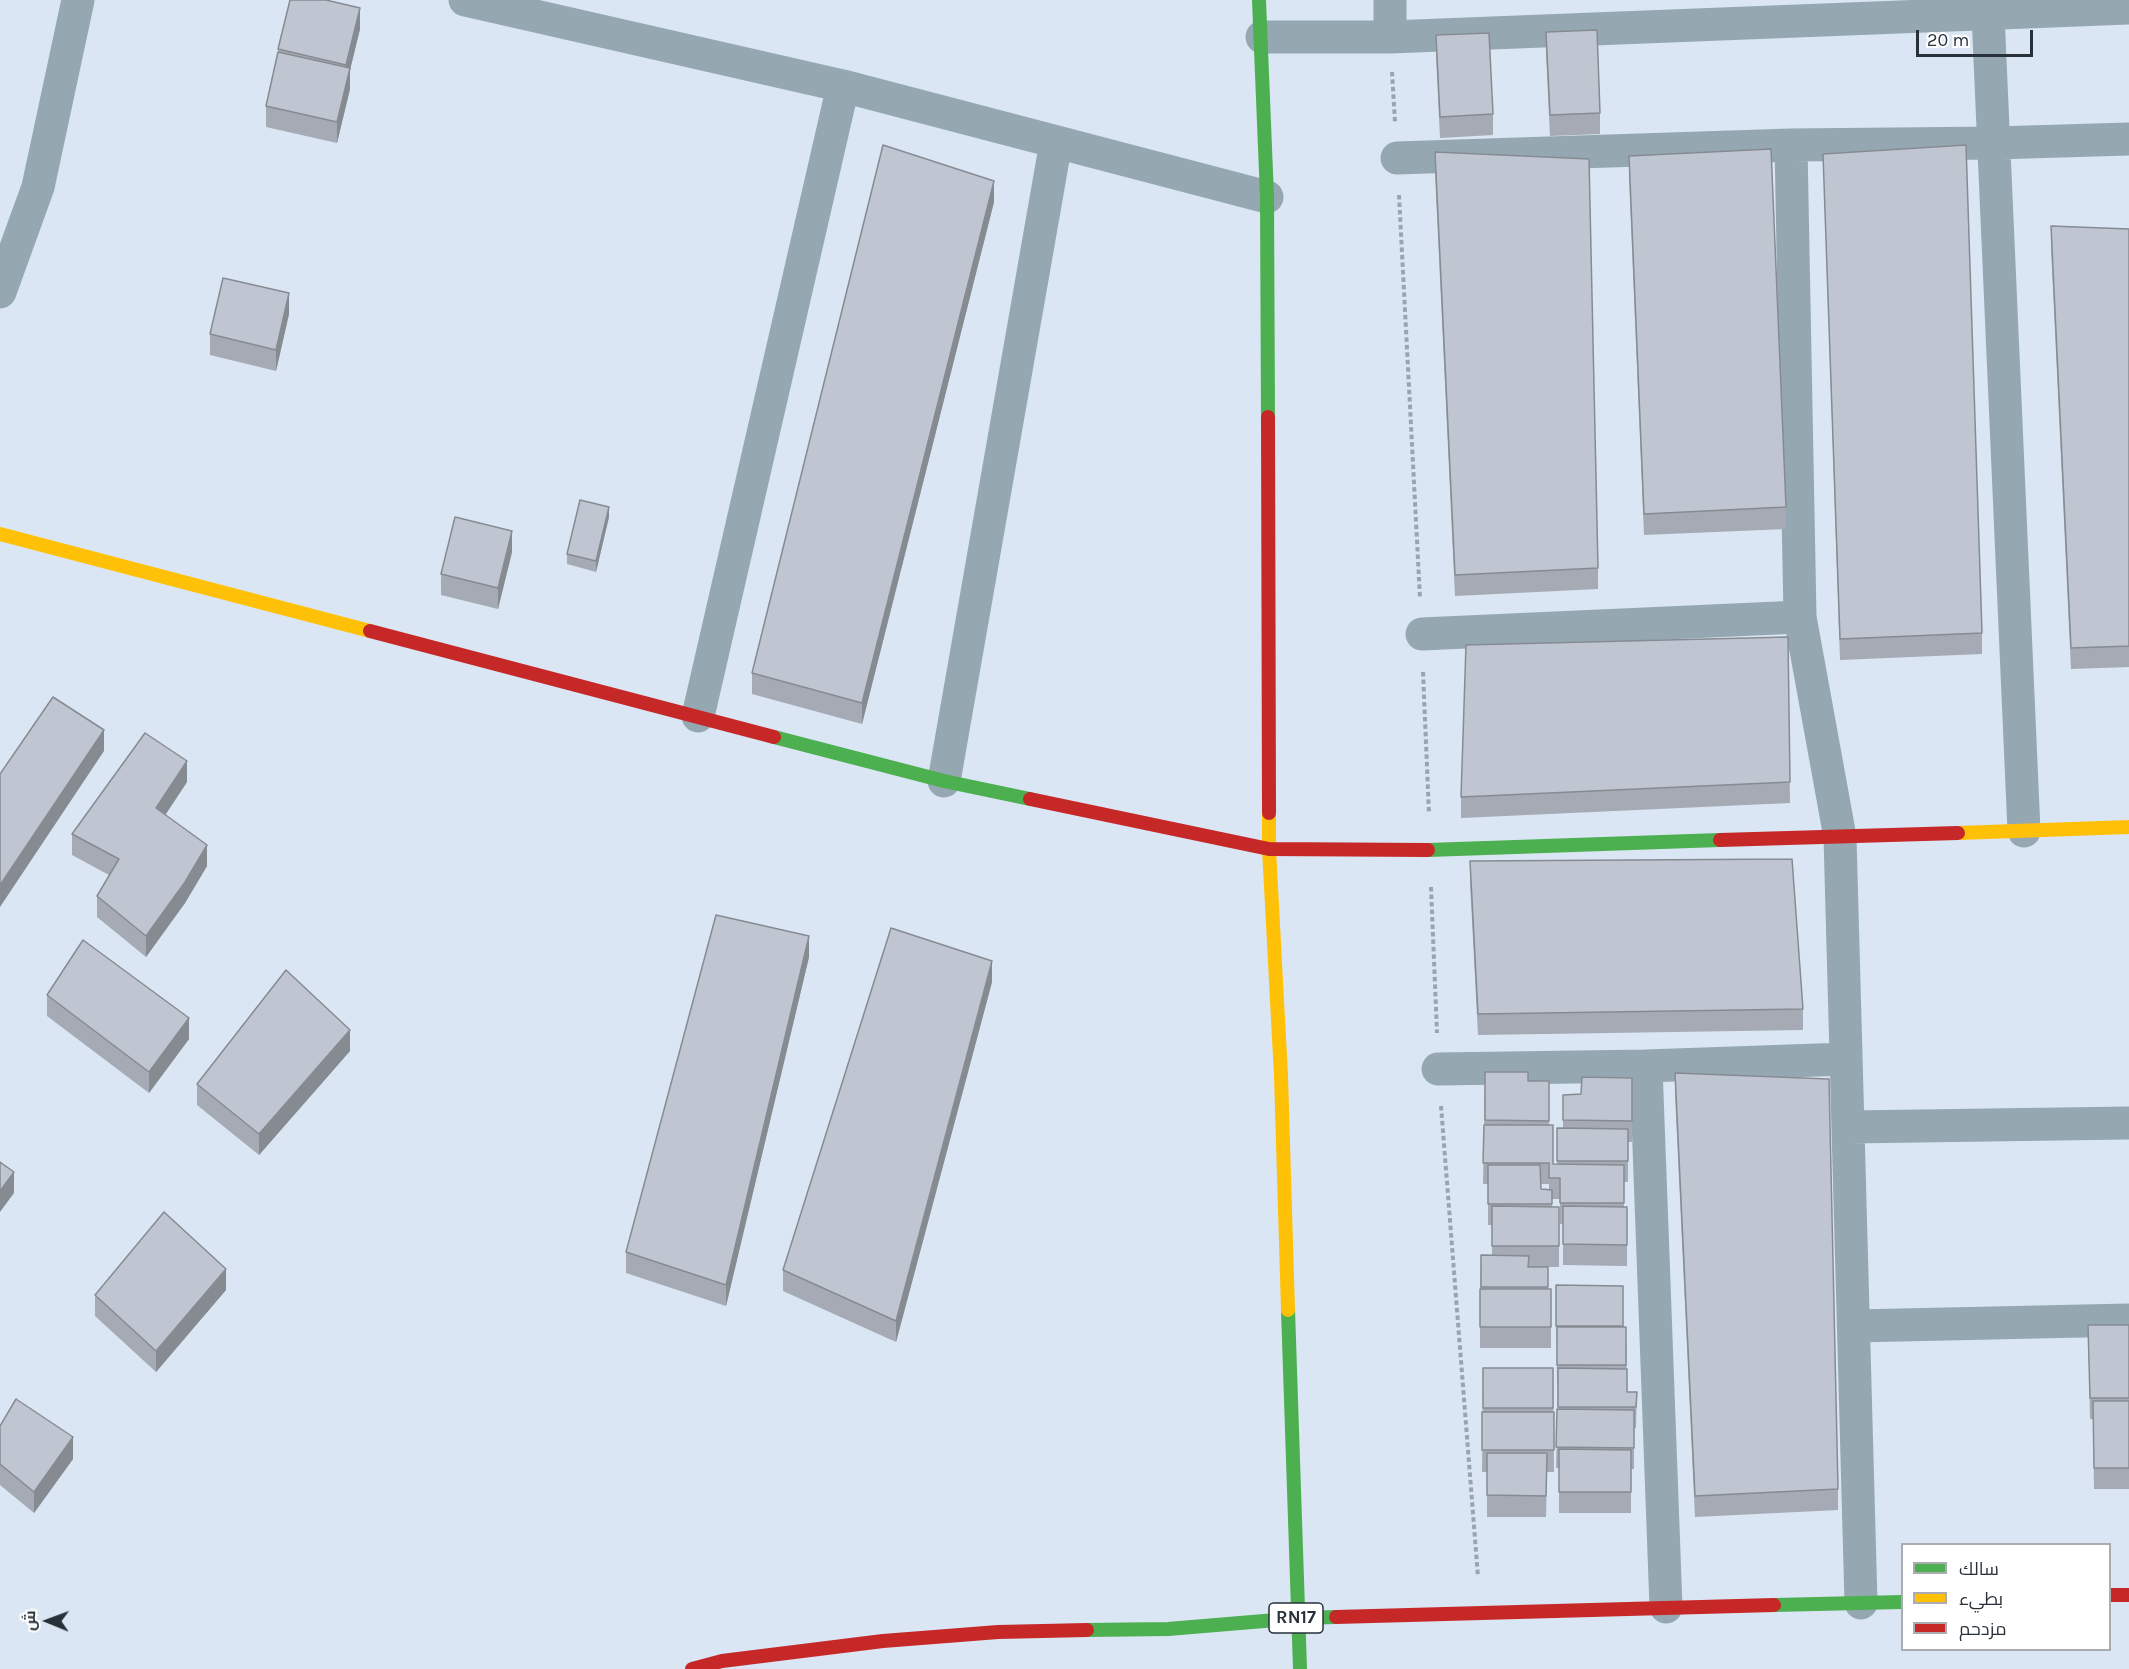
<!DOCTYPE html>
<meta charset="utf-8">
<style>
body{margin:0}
#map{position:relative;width:2129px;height:1669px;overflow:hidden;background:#dae6f4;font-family:Karla,Cairo,sans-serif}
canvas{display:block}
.legend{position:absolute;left:1901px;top:1543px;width:210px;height:108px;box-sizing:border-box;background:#fff;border:2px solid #a9acb0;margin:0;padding:8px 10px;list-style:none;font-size:18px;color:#28303a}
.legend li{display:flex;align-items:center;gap:12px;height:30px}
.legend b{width:30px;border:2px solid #a9acb0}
.north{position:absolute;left:18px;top:1591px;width:60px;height:60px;-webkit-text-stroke:4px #fff;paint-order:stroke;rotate:271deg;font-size:16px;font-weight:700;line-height:24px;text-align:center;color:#28303a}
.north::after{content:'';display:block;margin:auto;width:21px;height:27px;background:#28303a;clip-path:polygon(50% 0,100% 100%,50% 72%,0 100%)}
.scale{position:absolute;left:1916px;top:30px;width:117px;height:27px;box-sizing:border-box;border:3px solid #28303a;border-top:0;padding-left:8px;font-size:18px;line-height:21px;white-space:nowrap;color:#28303a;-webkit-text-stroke:4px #fff;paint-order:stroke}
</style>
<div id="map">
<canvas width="2129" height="1669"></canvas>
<ul class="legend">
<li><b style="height:8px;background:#4caf50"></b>سالك</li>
<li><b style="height:8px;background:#ffc107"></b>بطيء</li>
<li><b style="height:8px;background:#c62828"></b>مزدحم</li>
</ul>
<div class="north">ش</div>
<div class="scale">20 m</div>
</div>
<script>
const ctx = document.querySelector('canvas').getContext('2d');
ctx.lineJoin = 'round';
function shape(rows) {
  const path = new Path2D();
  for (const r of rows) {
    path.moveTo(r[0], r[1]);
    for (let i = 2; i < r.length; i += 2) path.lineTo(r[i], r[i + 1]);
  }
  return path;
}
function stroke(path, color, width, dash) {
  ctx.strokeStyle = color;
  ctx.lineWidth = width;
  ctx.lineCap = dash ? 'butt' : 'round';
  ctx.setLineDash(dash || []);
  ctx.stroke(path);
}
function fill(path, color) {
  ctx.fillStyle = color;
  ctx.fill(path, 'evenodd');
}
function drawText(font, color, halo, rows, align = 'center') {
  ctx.font = font + ' Karla,sans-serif';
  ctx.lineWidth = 4.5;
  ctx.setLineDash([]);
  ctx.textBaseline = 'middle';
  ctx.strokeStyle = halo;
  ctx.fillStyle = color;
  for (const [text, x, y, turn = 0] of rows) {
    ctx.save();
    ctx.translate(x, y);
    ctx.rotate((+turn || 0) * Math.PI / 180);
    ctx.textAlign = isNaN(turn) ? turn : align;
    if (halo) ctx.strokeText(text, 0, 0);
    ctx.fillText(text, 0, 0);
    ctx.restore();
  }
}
const path = shape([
 [1392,72,1395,122],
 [1399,195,1420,598],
 [1423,672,1429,814],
 [1431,887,1437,1033],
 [1441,1106,1478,1577]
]);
const street = shape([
 [465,0,843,86,1267,197],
 [1999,0,1988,14,2024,831],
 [1262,37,1390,37,2129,8],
 [1390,37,1390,0],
 [1791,145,1800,617,1840,837,1861,1603],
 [1397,158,1791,145,1994,143,2129,139],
 [0,292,38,187,78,0],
 [1422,634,1800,617],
 [698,716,843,86],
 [944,781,1056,142],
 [1646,1066,1666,1607],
 [1438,1069,1646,1066,1846,1059],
 [1849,1127,2129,1123],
 [1855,1326,2129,1320]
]);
const fast = shape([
 [1259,0,1267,197,1268,417],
 [774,737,944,781,1030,799],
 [1428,850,1720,840],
 [1288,1310,1300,1669],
 [1774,1605,1902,1602],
 [1087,1630,1168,1629,1300,1618,1336,1617]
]);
const slow = shape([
 [0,534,370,631],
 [1269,813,1269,849,1281,1076,1288,1310],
 [1958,833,2129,827]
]);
const jam = shape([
 [1268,417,1269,813],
 [370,631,774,737],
 [1030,799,1269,849,1428,850],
 [1720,840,1958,833],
 [2110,1595,2129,1595],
 [1336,1617,1774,1605],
 [692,1669,722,1661,883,1641,998,1632,1087,1630]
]);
const wall = shape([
 [360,29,350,70,350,89,337,143,266,127,266,106,278,54,278,49],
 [1546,32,1600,113,1600,134,1550,136,1546,53],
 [1436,35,1493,114,1493,135,1440,138,1436,56],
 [1435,152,1598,568,1598,589,1455,596,1435,173],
 [1823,154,1982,633,1982,654,1840,660],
 [1629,156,1786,507,1786,529,1644,535,1629,177],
 [994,202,862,724,752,694,752,673],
 [2051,226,2129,229,2129,667,2071,669,2051,247],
 [289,314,276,371,210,355,210,334],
 [609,517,596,572,567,564,567,554],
 [512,552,498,609,441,595,441,574],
 [1788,637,1790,803,1461,818,1461,797],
 [187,782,165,815,207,866,185,903,146,957,97,917,97,896,109,875,72,855,72,834],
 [1470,861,1803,1009,1803,1030,1478,1035,1470,882],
 [809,957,726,1306,626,1273,626,1252],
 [992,982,896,1342,783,1291,783,1270],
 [47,995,189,1039,149,1093,47,1016],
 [350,1051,259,1155,197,1105,197,1084],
 [1485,1072,1528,1081,1549,1081,1549,1125,1553,1164,1557,1164,1557,1128,1563,1128,1563,1095,1581,1094,1632,1078,1632,1142,1628,1142,1628,1182,1624,1182,1624,1207,1627,1207,1627,1266,1563,1265,1563,1224,1560,1224,1560,1199,1552,1199,1552,1207,1559,1207,1559,1267,1548,1267,1548,1289,1551,1289,1551,1348,1480,1348,1480,1289,1481,1255,1492,1256,1492,1225,1488,1225,1488,1184,1483,1184],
 [1541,1184,1549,1184,1549,1190,1541,1189],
 [1675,1073,1838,1489,1838,1510,1695,1517,1675,1094],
 [1556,1285,1623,1286,1623,1327,1626,1327,1627,1392,1637,1392,1636,1428,1634,1428,1634,1469,1631,1469,1631,1513,1559,1513,1559,1468,1556,1468,1558,1386,1557,1386],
 [226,1290,156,1372,95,1316,95,1295],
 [2088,1325,2129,1325,2129,1489,2094,1489,2093,1419,2090,1419],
 [1483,1368,1553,1368,1554,1472,1547,1472,1546,1517,1487,1517,1487,1472,1482,1472],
 [0,1426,73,1459,34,1513,0,1485]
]);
const shadedWall = shape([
 [360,8,360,29,350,70,350,89,337,143,337,122,346,84,346,65],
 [994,181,994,202,862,724,862,703],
 [289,293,289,314,276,371,276,350],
 [609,507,609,517,596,572,596,561],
 [512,531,512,552,498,609,498,588],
 [104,730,104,751,0,907,0,885],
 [187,761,187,782,156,829,156,808],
 [207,845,207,866,185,903,146,957,146,936],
 [809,936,809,957,726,1306,726,1285],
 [992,961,992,982,896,1342,896,1321],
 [189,1018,189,1039,149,1093,149,1072],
 [350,1030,350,1051,259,1155,259,1134],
 [14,1172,14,1193,0,1212,0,1191],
 [226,1269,226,1290,156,1372,156,1351],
 [73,1437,73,1459,34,1513,34,1492]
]);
const building = shape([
 [290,0,326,0,360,8,346,65,278,49,290,0],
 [1597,30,1600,113,1550,115,1546,32,1597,30],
 [1489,33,1493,114,1440,117,1436,35,1489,33],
 [278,52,350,68,337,122,266,106,278,52],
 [883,145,994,181,862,703,752,673,883,145],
 [1966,145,1982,633,1840,639,1823,154,1966,145],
 [1771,149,1786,507,1644,514,1629,156,1771,149],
 [1435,152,1589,159,1598,568,1455,575,1435,152],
 [2051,226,2129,229,2129,646,2071,648,2051,226],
 [223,278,289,293,276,350,210,334,223,278],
 [580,500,609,507,596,561,567,554,580,500],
 [455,517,512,531,498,588,441,574,455,517],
 [1788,637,1790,782,1461,797,1466,645,1788,637],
 [53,697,104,730,0,885,0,774,53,697],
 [145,733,187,761,156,808,207,845,185,882,146,936,97,896,119,859,72,834,145,733],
 [1792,859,1803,1009,1478,1014,1470,861,1792,859],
 [716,915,809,936,726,1285,626,1252,716,915],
 [891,928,992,961,896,1321,783,1270,891,928],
 [83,940,189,1018,149,1072,47,995,83,940],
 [286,970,350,1030,259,1134,197,1084,286,970],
 [1485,1072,1528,1072,1528,1081,1549,1081,1549,1121,1485,1120,1485,1072],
 [1675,1073,1829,1079,1838,1489,1695,1496,1675,1073],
 [1582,1077,1632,1078,1632,1121,1563,1120,1563,1095,1581,1094,1582,1077],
 [1484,1125,1553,1125,1553,1164,1624,1165,1624,1203,1560,1203,1560,1178,1549,1178,1549,1163,1483,1163,1484,1125],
 [1557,1128,1628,1129,1628,1161,1557,1161,1557,1128],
 [0,1162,14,1172,0,1191,0,1162],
 [1488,1165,1540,1165,1541,1189,1552,1190,1552,1204,1488,1204,1488,1165],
 [1492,1206,1559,1207,1559,1246,1492,1246,1492,1206],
 [1563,1206,1627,1207,1627,1245,1563,1244,1563,1206],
 [164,1212,226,1269,156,1351,95,1295,164,1212],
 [1481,1255,1529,1256,1528,1267,1548,1267,1548,1287,1481,1287,1481,1255],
 [1556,1285,1623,1286,1623,1326,1556,1326,1556,1285],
 [1480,1289,1551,1289,1551,1327,1480,1327,1480,1289],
 [2088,1325,2129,1325,2129,1398,2090,1398,2088,1325],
 [1557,1327,1626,1327,1626,1365,1557,1365,1557,1327],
 [1483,1368,1553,1368,1553,1408,1483,1408,1483,1368],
 [1558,1368,1627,1369,1627,1392,1637,1392,1636,1407,1558,1407,1558,1368],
 [16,1399,73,1437,34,1492,0,1464,0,1426,16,1399],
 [2093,1401,2129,1401,2129,1468,2094,1468,2093,1401],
 [1557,1409,1634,1410,1634,1448,1556,1447,1557,1409],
 [1482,1412,1554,1412,1554,1450,1482,1450,1482,1412],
 [1559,1449,1631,1450,1631,1492,1559,1492,1559,1449],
 [1487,1453,1547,1453,1546,1496,1487,1495,1487,1453]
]);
const shields = [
 [1296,1618,54]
];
const shieldNames = [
 ["RN17",1296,1618]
];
stroke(path, '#98a5ae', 4, [4.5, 3]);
stroke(street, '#95a8b1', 33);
stroke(fast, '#4caf50', 14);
stroke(slow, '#ffc107', 14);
stroke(jam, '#c62828', 14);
fill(wall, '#a5aab4');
fill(shadedWall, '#868b92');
fill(building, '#c0c6d1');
stroke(building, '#868b92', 1.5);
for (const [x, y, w] of shields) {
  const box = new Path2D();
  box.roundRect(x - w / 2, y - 15, w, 30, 4.5);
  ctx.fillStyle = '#fff';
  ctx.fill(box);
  stroke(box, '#28303a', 1.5);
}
drawText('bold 18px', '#28303a', null, shieldNames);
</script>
